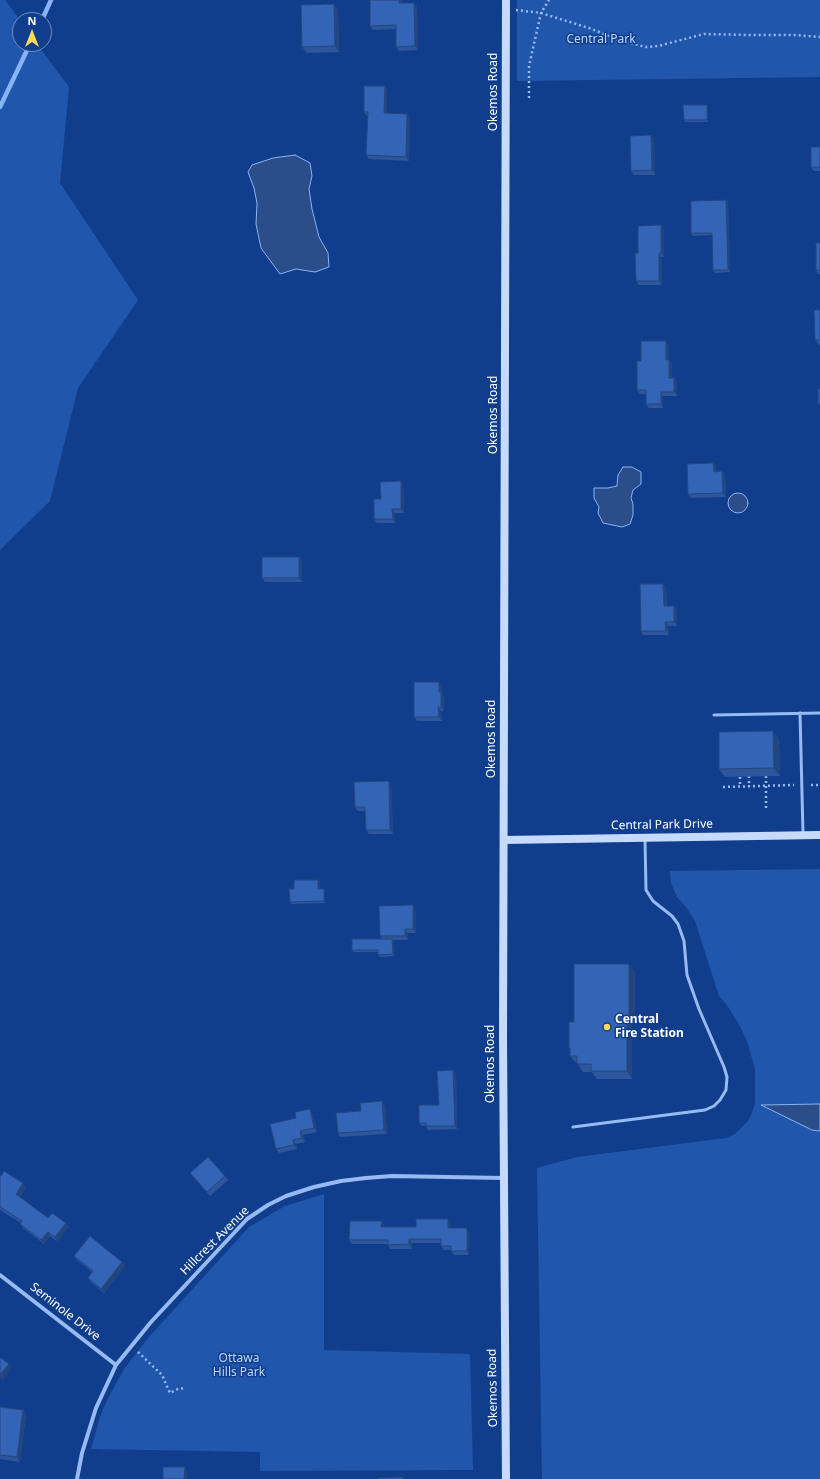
<!DOCTYPE html>
<style>
body{margin:0}
#map{position:relative;width:820px;height:1479px;overflow:hidden;background:#103e8d;font-family:"Noto Sans",sans-serif}
canvas{display:block}
.north{position:absolute;left:12px;top:12px;width:40px;height:40px;box-sizing:border-box;background:#103e8d;border:1px solid #708bbb;border-radius:50%;rotate:0deg;font-size:11px;font-weight:700;line-height:16px;text-align:center;color:#fff}
.north::after{content:'';display:block;margin:auto;width:14px;height:18px;background:#ffda59;clip-path:polygon(50% 0,100% 100%,50% 72%,0 100%)}
</style>
<div id="map">
<canvas width="820" height="1479"></canvas>
<div class="north">N</div>
</div>
<script>
const ctx = document.querySelector('canvas').getContext('2d');
ctx.lineJoin = 'round';
function fill(path, color) {
  ctx.fillStyle = color;
  ctx.fill(path, 'evenodd');
}
function shape(rows) {
  const path = new Path2D();
  for (const r of rows) {
    if (r.length === 3) {
      path.moveTo(r[0] + r[2], r[1]);
      path.arc(r[0], r[1], r[2], 0, 2 * Math.PI);
      continue;
    }
    path.moveTo(r[0], r[1]);
    for (let i = 2; i < r.length; i += 2) path.lineTo(r[i], r[i + 1]);
  }
  return path;
}
function stroke(path, color, width, dash) {
  ctx.strokeStyle = color;
  ctx.lineWidth = width;
  ctx.lineCap = dash ? 'butt' : 'round';
  ctx.setLineDash(dash || []);
  ctx.stroke(path);
}
function drawText(font, color, halo, rows, align = 'center') {
  ctx.font = font + ' "Noto Sans",sans-serif';
  ctx.lineWidth = 3;
  ctx.setLineDash([]);
  ctx.textBaseline = 'middle';
  ctx.strokeStyle = halo;
  ctx.fillStyle = color;
  for (const [text, x, y, turn = 0] of rows) {
    ctx.save();
    ctx.translate(x, y);
    ctx.rotate((+turn || 0) * Math.PI / 180);
    ctx.textAlign = isNaN(turn) ? turn : align;
    if (halo) ctx.strokeText(text, 0, 0);
    ctx.fillText(text, 0, 0);
    ctx.restore();
  }
}
const green = shape([
 [0,0,5,0,20,20,20,44,37,44,69,87,60,183,138,300,78,388,50,501,0,550],
 [517,0,820,0,820,77,517,81],
 [820,869,820,1104,762,1105,812,1130,820,1131,820,1479,542,1479,537,1168,577,1157,726,1138,735,1134,748,1121,752,1113,755,1103,755,1069,747,1041,741,1028,727,1005,719,996,695,921,686,907,677,897,671,883,670,871],
 [324,1194,324,1350,470,1354,473,1470,260,1471,260,1452,91,1449,100,1417,107,1400,124,1369,149,1337,249,1227,285,1206]
]);
const water = shape([
 [295,155,310,163,312,176,309,189,312,209,319,237,328,253,329,267,315,272,296,269,280,274,261,248,256,224,257,203,254,188,248,172,252,165,273,158,295,155],
 [623,467,632,467,641,472,641,484,633,490,631,498,633,504,633,515,630,524,622,527,603,523,598,513,599,507,594,498,594,488,608,488,617,486,618,475,623,467],
 [738,503,10],
 [820,1104,820,1131,812,1130,761,1105,820,1104]
]);
const stream = shape([
 [42,20,51,0],
 [0,107,30,44]
]);
const path = shape([
 [516,10,541,13,592,29,618,40,646,47,658,46,704,34,749,35,794,35,820,37],
 [529,98,529,66,541,13,549,0],
 [749,776,749,787],
 [766,776,766,808],
 [740,777,740,787],
 [811,785,820,785],
 [723,787,794,785],
 [138,1352,162,1375,170,1393,178,1389,186,1388]
]);
const lane = shape([
 [800,713,803,834],
 [714,715,820,713],
 [573,1127,705,1110,714,1106,720,1100,726,1090,727,1077,724,1067,699,1009,687,975,684,941,678,924,672,916,653,901,646,890,645,839]
]);
const street = shape([
 [0,1275,116,1365],
 [77,1479,82,1453,96,1408,116,1365,151,1322,247,1219,268,1205,286,1196,314,1187,341,1181,366,1178,392,1176,503,1178]
]);
const secondary = shape([
 [506,0,503,1037,506,1479],
 [504,840,820,835]
]);
const wall = shape([
 [370,0,402,0,402,3,414,3,417,7,418,50,399,51,396,47,396,29,373,30,370,26],
 [334,4,338,10,339,52,307,53,302,47],
 [385,86,387,90,387,113,407,114,410,118,409,161,369,159,366,155,368,116,367,116,364,112],
 [708,107,708,122,685,122,684,120],
 [654,139,655,175,634,175,631,171],
 [820,147,820,171,814,171,811,167],
 [726,200,728,202,730,272,715,273,713,270,712,235,693,236,691,233],
 [661,225,664,230,664,257,661,257,662,285,639,285,636,281,638,253],
 [820,243,820,274,818,274,816,270],
 [820,310,820,346,815,340],
 [666,341,669,345,669,360,672,364,672,378,674,378,677,382,677,396,663,396,663,408,649,408,646,404,646,394,640,394,637,390,641,361],
 [713,463,716,467,716,471,722,471,725,475,726,497,691,498,688,494],
 [401,481,403,486,404,513,395,513,395,523,377,523,374,519,381,499],
 [299,557,302,561,302,582,265,582,262,578],
 [663,584,666,588,667,606,674,606,677,610,677,626,668,626,669,635,643,635,641,631],
 [442,686,442,692,444,696,444,711,441,711,442,721,417,721,414,717],
 [773,731,779,739,780,776,725,777,719,769],
 [389,781,391,785,393,834,369,834,366,830,365,811,358,811,355,807],
 [320,882,320,889,325,891,325,903,291,904,290,902,294,889],
 [415,909,416,933,408,933,408,940,394,940,394,956,380,957,378,955,378,952,354,952,352,950,382,939,380,936],
 [635,972,635,1024,632,1024,632,1079,597,1079,592,1072,583,1072,577,1063,576,1063,570,1056,570,1050,569,1048,574,1022],
 [453,1070,456,1074,457,1129,428,1130,426,1126,421,1126,419,1123,439,1105],
 [382,1101,385,1106,387,1134,340,1137,338,1133,361,1111],
 [312,1113,317,1132,303,1135,305,1142,296,1144,297,1149,279,1153,276,1149,296,1118],
 [190,1173,225,1176,228,1180,210,1196],
 [0,1176,26,1187,20,1197,48,1218,66,1223,69,1227,57,1241,50,1236,44,1244,23,1228,20,1224,21,1223,0,1210],
 [382,1221,384,1225,384,1227,416,1227,451,1223,451,1228,469,1233,469,1255,454,1255,451,1251,451,1250,444,1250,441,1246,441,1243,412,1243,412,1249,390,1249,388,1244,352,1244,349,1240],
 [74,1256,122,1262,125,1266,104,1293,91,1282,88,1278,92,1272,77,1260],
 [0,1407,23,1410,26,1414,20,1462,0,1459]
]);
const shadedWall = shape([
 [399,0,402,0,402,8,399,3],
 [414,3,417,7,418,50,415,46],
 [334,4,338,10,339,52,335,46],
 [385,86,387,90,387,117,384,113],
 [707,105,708,107,708,122,707,120],
 [407,114,410,118,409,161,406,157],
 [651,135,654,139,655,175,652,170],
 [726,200,728,202,730,272,728,270],
 [661,225,664,230,664,257,661,253],
 [659,253,661,257,662,285,659,281],
 [666,341,669,345,669,364,666,360],
 [669,360,672,364,672,382,669,378],
 [674,378,677,382,677,396,674,392],
 [661,392,663,396,663,408,661,404],
 [713,463,716,467,717,476,714,472],
 [722,471,725,475,726,497,723,493],
 [401,481,403,486,404,513,401,509],
 [392,509,395,513,395,523,393,519],
 [299,557,302,561,302,582,299,578],
 [663,584,666,588,667,610,664,606],
 [674,606,677,610,677,626,674,622],
 [665,622,668,626,669,635,666,631],
 [439,682,442,686,442,692,444,696,444,711,441,707,439,692],
 [438,707,441,711,442,721,439,717],
 [773,731,779,739,780,776,774,768],
 [389,781,391,785,393,834,390,830],
 [318,880,320,882,320,891,318,889],
 [324,889,325,891,325,903,324,901],
 [413,905,415,909,416,933,413,929],
 [405,929,408,933,408,940,405,936],
 [392,939,394,941,394,956,393,954],
 [629,964,635,972,635,1024,629,1016],
 [627,1016,632,1024,632,1079,627,1071],
 [453,1070,456,1074,457,1129,455,1126],
 [382,1101,385,1106,387,1134,384,1130],
 [310,1109,312,1113,317,1132,314,1128],
 [300,1131,303,1135,305,1142,302,1138],
 [293,1140,296,1144,297,1149,294,1145],
 [23,1183,26,1187,19,1198,16,1194],
 [448,1219,451,1223,451,1233,448,1228],
 [382,1221,384,1225,384,1232,381,1227],
 [66,1223,69,1227,57,1241,55,1237],
 [467,1228,469,1233,469,1255,467,1251],
 [48,1232,50,1236,44,1244,41,1240],
 [409,1239,412,1243,412,1249,409,1244],
 [122,1262,125,1266,104,1293,101,1289],
 [9,1364,12,1368,2,1381,0,1378,0,1375],
 [23,1410,26,1414,20,1462,17,1457],
 [185,1467,187,1471,187,1479,184,1479]
]);
const building = shape([
 [370,0,399,0,399,3,414,3,415,46,396,47,396,25,370,26,370,0],
 [334,4,335,46,302,47,301,5,334,4],
 [364,86,385,86,384,113,407,114,406,157,366,155,368,112,364,112,364,86],
 [683,105,707,105,707,120,684,120,683,105],
 [651,135,652,170,631,171,630,136,651,135],
 [811,147,820,147,820,167,811,167,811,147],
 [726,200,728,270,713,270,712,233,691,233,691,201,726,200],
 [661,225,661,253,659,253,659,281,636,281,635,253,638,253,638,226,661,225],
 [816,243,820,243,820,270,816,270,816,243],
 [814,310,820,310,820,340,815,340,814,310],
 [641,341,666,341,666,360,669,360,669,378,674,378,674,392,661,392,661,404,646,404,646,390,637,390,637,361,641,361,641,341],
 [818,389,820,389,820,404,818,404,818,389],
 [713,463,714,472,722,471,723,493,688,494,687,464,713,463],
 [401,481,401,509,392,509,393,519,374,519,374,499,381,499,380,482,401,481],
 [262,557,299,557,299,578,262,578,262,557],
 [640,584,663,584,664,606,674,606,674,622,665,622,666,631,641,631,640,584],
 [414,682,439,682,439,692,441,692,441,707,438,707,439,717,414,717,414,682],
 [773,731,774,768,719,769,719,732,773,731],
 [389,781,390,830,366,830,365,807,355,807,354,782,389,781],
 [294,880,318,880,318,889,324,889,324,901,290,902,289,889,294,889,294,880],
 [413,905,413,929,405,929,405,936,380,936,379,906,413,905],
 [352,939,392,939,393,954,378,955,378,950,352,950,352,939],
 [574,964,629,964,629,1016,627,1016,627,1071,591,1071,591,1064,577,1064,577,1056,570,1056,570,1048,569,1048,569,1022,574,1022,574,964],
 [453,1070,455,1126,426,1126,426,1123,419,1123,419,1105,439,1105,437,1071,453,1070],
 [382,1101,384,1130,338,1133,336,1113,361,1111,360,1103,382,1101],
 [310,1109,314,1128,300,1131,302,1138,293,1140,294,1145,276,1149,270,1124,296,1118,295,1112,310,1109],
 [208,1157,225,1176,207,1192,190,1173,208,1157],
 [4,1171,23,1183,16,1194,48,1218,52,1213,66,1223,55,1237,48,1232,41,1240,20,1224,22,1221,0,1207,0,1176,1,1176,4,1171],
 [416,1219,448,1219,448,1228,467,1228,467,1251,451,1251,451,1246,441,1246,441,1239,409,1239,409,1244,388,1245,388,1240,349,1240,350,1221,382,1221,381,1227,416,1227,416,1219],
 [90,1236,122,1262,101,1289,88,1278,93,1271,74,1256,90,1236],
 [0,1357,9,1364,0,1375,0,1357],
 [0,1407,23,1410,17,1457,0,1455,0,1407],
 [163,1467,185,1467,184,1479,163,1479,163,1467],
 [403,1477,403,1479,378,1479,378,1478,403,1477]
]);
const markers = [
 [607,1027,4,"#ffda59"]
];
const parkNames = [
 ["Central Park",601,40],
 ["Ottawa",239,1359],
 ["Hills Park",239,1373]
];
const streetNames = [
 ["Okemos Road",494,92,-90],
 ["Okemos Road",494,415,-90],
 ["Okemos Road",492,739,-90],
 ["Central Park Drive",662,825,-1],
 ["Okemos Road",491,1064,-90],
 ["Hillcrest Avenue",215,1241,-45],
 ["Seminole Drive",65,1312,38],
 ["Okemos Road",493,1388,-91]
];
const poiNames = [
 ["Central",615,1020],
 ["Fire Station",615,1034]
];
fill(green, '#2156ad');
fill(water, '#2b4d89');
stroke(water, '#88b4f6', 1);
stroke(stream, '#88b4f6', 4.5);
stroke(path, '#97baf3', 2.5, [2, 3]);
stroke(lane, '#97baf3', 3);
stroke(street, '#97baf3', 4);
stroke(secondary, '#c6dafd', 8);
fill(wall, '#2d569c');
fill(shadedWall, '#24467f');
fill(building, '#3464b5');
stroke(building, '#24467f', 1);
for (const [x, y, r, color] of markers) {
  const dot = new Path2D();
  dot.arc(x, y, r, 0, 2 * Math.PI);
  ctx.fillStyle = color;
  ctx.fill(dot);
  stroke(dot, '#103e8d', 1.5);
}
drawText('12px', '#bed7fd', '#103e8d', parkNames);
drawText('12px', '#fff', '#103e8d', streetNames);
drawText('bold 12px', '#fff', '#103e8d', poiNames, 'left');
</script>
